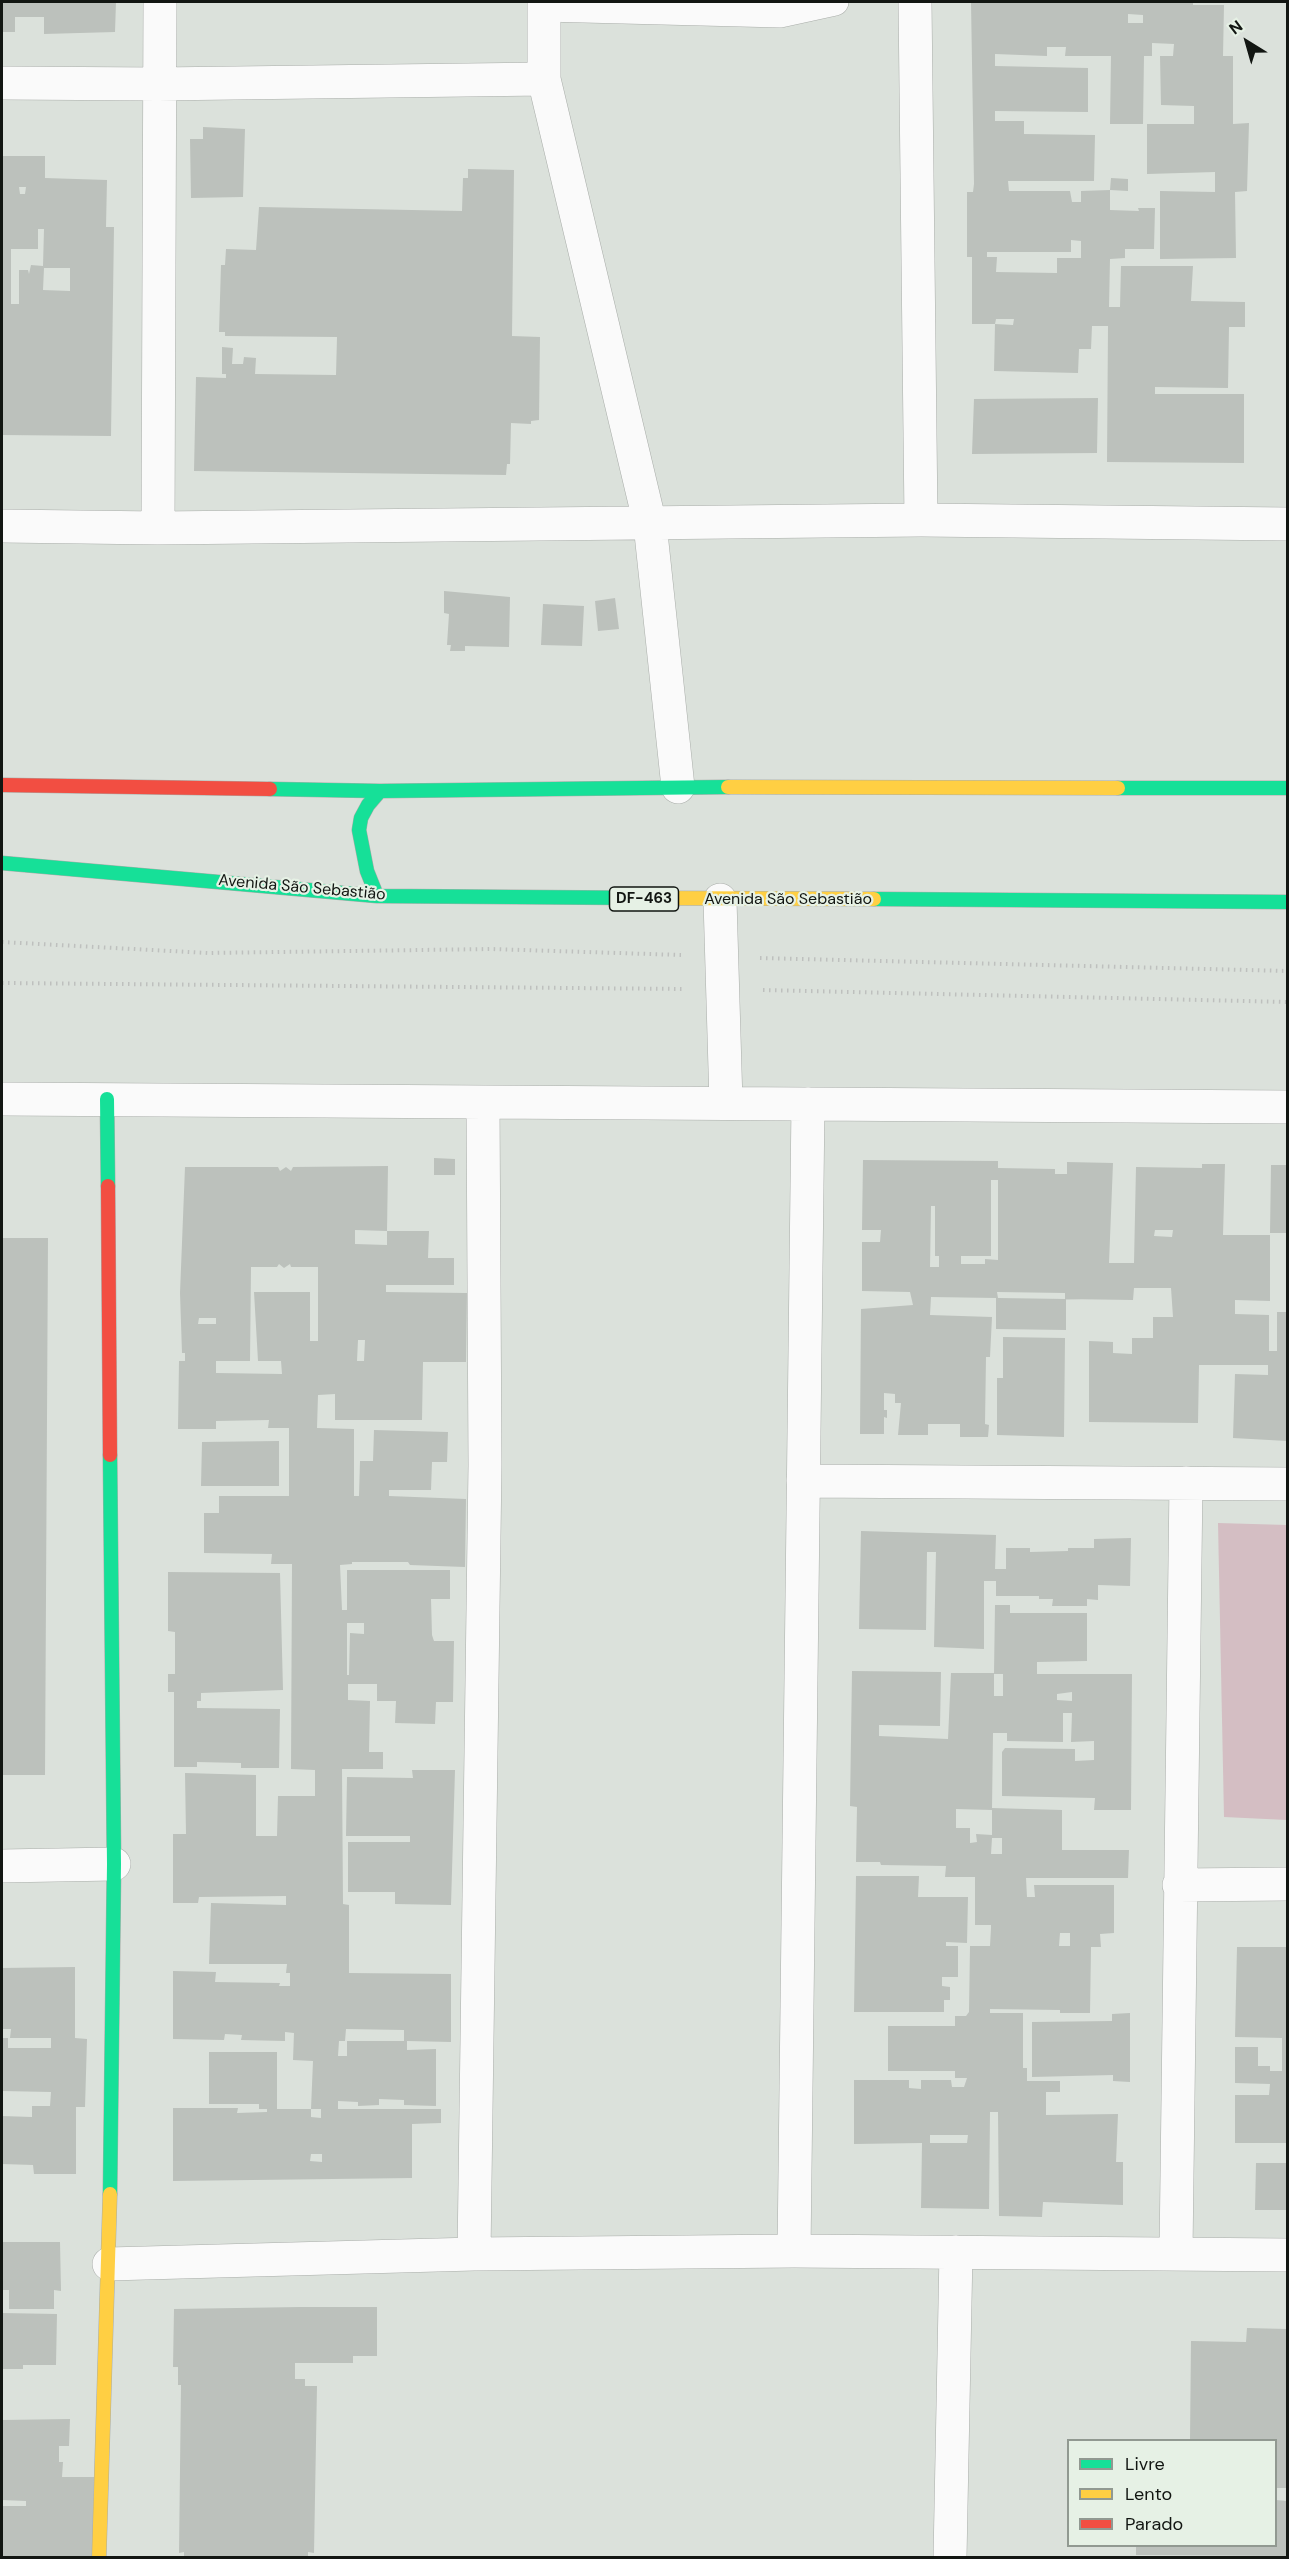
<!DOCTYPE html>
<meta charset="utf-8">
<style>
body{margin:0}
#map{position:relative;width:1289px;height:2559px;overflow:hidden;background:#dbe1db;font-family:"DM Sans",sans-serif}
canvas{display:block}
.frame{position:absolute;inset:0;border:3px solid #121612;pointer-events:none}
.legend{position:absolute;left:1067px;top:2439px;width:210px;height:108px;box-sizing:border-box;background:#e6f1e5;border:2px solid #919991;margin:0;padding:8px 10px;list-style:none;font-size:18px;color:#121612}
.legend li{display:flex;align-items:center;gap:12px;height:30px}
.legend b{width:30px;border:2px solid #919991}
.north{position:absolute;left:1217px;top:12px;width:60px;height:60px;-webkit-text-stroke:4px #e6f1e5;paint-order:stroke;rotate:323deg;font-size:16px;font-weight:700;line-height:24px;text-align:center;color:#121612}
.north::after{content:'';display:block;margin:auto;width:21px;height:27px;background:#121612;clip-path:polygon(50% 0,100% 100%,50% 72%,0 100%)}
</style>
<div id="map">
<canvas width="1289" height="2559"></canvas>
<div class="frame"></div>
<ul class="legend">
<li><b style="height:8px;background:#16e098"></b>Livre</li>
<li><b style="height:8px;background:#ffcf43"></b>Lento</li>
<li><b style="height:8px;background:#f24e42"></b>Parado</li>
</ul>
<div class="north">N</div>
</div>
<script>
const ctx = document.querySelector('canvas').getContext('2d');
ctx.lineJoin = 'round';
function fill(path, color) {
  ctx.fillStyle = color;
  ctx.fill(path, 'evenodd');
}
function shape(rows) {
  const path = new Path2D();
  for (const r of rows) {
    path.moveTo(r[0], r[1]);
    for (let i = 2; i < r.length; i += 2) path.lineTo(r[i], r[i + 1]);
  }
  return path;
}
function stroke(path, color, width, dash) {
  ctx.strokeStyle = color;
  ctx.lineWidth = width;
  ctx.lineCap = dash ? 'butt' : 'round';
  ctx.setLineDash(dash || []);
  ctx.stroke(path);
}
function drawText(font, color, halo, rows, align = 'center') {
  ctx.font = font + ' "DM Sans",sans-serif';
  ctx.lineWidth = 4.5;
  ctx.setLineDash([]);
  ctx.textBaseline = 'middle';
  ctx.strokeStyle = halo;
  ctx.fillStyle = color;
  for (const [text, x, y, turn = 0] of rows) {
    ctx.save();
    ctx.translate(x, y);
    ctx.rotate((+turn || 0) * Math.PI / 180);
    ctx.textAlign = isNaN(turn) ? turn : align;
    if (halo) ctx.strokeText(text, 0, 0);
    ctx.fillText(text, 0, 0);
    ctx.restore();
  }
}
const green = shape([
 [1218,1523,1287,1525,1287,1820,1224,1817]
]);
const building = shape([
 [2,2,116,2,115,32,44,34,44,17,15,17,15,32,2,32],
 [971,2,1193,2,1193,5,1224,5,1223,56,1233,56,1233,124,1249,123,1247,191,1235,192,1236,258,1160,259,1160,191,1215,192,1215,172,1147,174,1147,124,1194,124,1194,106,1161,105,1160,56,1173,56,1174,44,1152,43,1152,56,1144,56,1143,124,1110,124,1111,56,1065,56,1066,47,1047,47,1047,56,995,54,995,66,1088,68,1088,112,995,111,995,121,1024,121,1024,134,1095,135,1094,181,1008,181,1009,191,1070,191,1072,202,1081,202,1081,191,1110,190,1110,210,1139,211,1138,208,1155,208,1154,249,1125,249,1125,258,1110,259,1109,307,1120,307,1121,266,1193,266,1191,301,1245,302,1245,327,1229,327,1228,388,1155,387,1155,394,1244,394,1244,463,1107,462,1108,326,1092,326,1091,349,1079,349,1078,373,994,371,995,324,972,324,972,257,967,257,967,192,973,192,974,184],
 [1128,14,1143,15,1143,23,1128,23],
 [1071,240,1081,241,1081,258,1057,258,1057,273,996,272,997,257,987,257,987,252,1071,252],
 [996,319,1014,319,1013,325,995,324],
 [203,127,245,129,243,197,191,198,190,139,203,139],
 [2,156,45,156,45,178,107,180,106,227,114,227,111,436,2,435],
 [19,187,26,187,25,194,20,194],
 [38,229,44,229,43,266,31,265,29,274,28,270,19,270,19,304,11,304,11,249,38,249],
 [44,268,70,268,70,291,43,290],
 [468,169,514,170,512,336,540,337,539,420,531,421,531,424,511,423,510,464,507,464,506,475,194,471,196,377,226,378,226,374,222,374,222,347,233,348,232,364,243,364,244,357,256,358,255,374,336,375,337,337,225,336,225,332,219,332,221,265,225,265,226,249,256,250,259,207,462,211,463,178,468,178],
 [1111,178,1128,179,1128,191,1110,190],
 [1098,398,1097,453,972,454,974,399],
 [444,591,510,597,509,647,465,646,465,651,450,651,451,645,447,645,449,614,444,613],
 [615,598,619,629,598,631,595,601],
 [543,604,584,606,582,646,541,645],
 [434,1158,455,1159,455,1175,434,1175],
 [863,1160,998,1161,998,1168,1055,1169,1055,1174,1067,1174,1067,1162,1113,1163,1109,1263,1134,1263,1136,1167,1202,1168,1202,1164,1225,1164,1223,1235,1270,1235,1270,1301,1235,1300,1235,1314,1269,1315,1269,1351,1277,1351,1277,1312,1287,1312,1287,1441,1233,1438,1235,1374,1268,1375,1268,1365,1199,1365,1198,1423,1089,1422,1089,1341,1113,1342,1113,1353,1132,1354,1132,1338,1153,1338,1153,1317,1173,1317,1171,1288,1134,1288,1133,1300,1065,1299,1065,1293,997,1292,998,1298,1066,1299,1066,1330,996,1329,996,1298,931,1297,930,1315,992,1317,990,1357,986,1357,985,1424,989,1425,988,1437,960,1437,960,1424,928,1424,928,1435,898,1435,901,1403,895,1403,895,1394,884,1393,884,1410,887,1410,887,1418,884,1417,884,1434,860,1434,861,1309,913,1305,910,1292,862,1291,862,1242,880,1242,881,1230,862,1230],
 [991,1180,998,1180,998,1260,985,1259,985,1264,961,1264,961,1256,991,1256],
 [931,1206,935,1206,935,1256,939,1256,939,1267,930,1267],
 [1155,1230,1173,1230,1172,1237,1154,1236],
 [1271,1165,1287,1165,1287,1233,1270,1233],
 [388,1166,387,1231,355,1230,355,1244,387,1245,387,1231,429,1231,428,1258,454,1258,454,1285,386,1285,386,1292,467,1293,466,1362,423,1362,422,1420,335,1420,335,1394,318,1395,317,1428,354,1429,354,1496,359,1496,360,1461,373,1461,374,1430,448,1432,447,1462,432,1462,431,1490,389,1490,389,1496,466,1499,465,1567,410,1565,408,1562,352,1562,352,1564,340,1565,342,1610,347,1610,347,1570,450,1570,450,1599,431,1599,432,1635,434,1641,454,1641,453,1702,436,1702,435,1724,395,1723,396,1701,377,1701,377,1684,348,1684,348,1700,370,1701,369,1752,383,1752,383,1769,342,1769,343,1904,349,1905,349,1973,451,1974,451,2042,407,2041,407,2050,436,2049,436,2106,404,2105,404,2100,379,2099,379,2105,358,2106,358,2102,338,2101,338,2109,441,2109,441,2123,412,2124,412,2178,173,2181,173,2108,238,2108,237,2113,267,2112,267,2109,259,2109,259,2104,209,2104,209,2052,277,2052,277,2109,311,2109,313,2061,293,2060,294,2033,285,2032,285,2041,241,2040,242,2035,225,2034,224,2040,173,2039,173,1971,216,1972,215,1982,280,1983,279,1986,290,1986,290,1973,286,1973,287,1964,209,1964,211,1903,286,1905,286,1896,199,1897,198,1903,173,1903,173,1834,186,1834,185,1773,256,1775,256,1836,277,1836,278,1796,315,1796,315,1770,291,1769,292,1564,271,1564,272,1554,204,1553,204,1513,219,1513,219,1496,289,1496,289,1428,268,1428,269,1420,216,1421,216,1429,178,1429,179,1361,185,1361,185,1353,182,1353,180,1293,185,1167,278,1167,280,1171,286,1167,291,1171,293,1167],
 [279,1264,284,1268,290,1264,291,1267,318,1267,318,1341,310,1341,310,1292,254,1292,258,1361,281,1361,282,1374,216,1373,216,1361,250,1361,251,1267,277,1267],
 [199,1318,216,1318,216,1324,198,1324],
 [358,1340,365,1340,364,1361,357,1361],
 [347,1615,347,1623,364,1623,364,1634,350,1633,349,1675,347,1675],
 [346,2029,404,2030,404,2041,347,2041,347,2056,338,2056,339,2041,345,2041],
 [311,2109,321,2109,321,2118,311,2117],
 [311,2154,322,2154,322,2162,310,2161],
 [2,1238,48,1238,45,1775,2,1775],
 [1003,1337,1065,1338,1064,1437,997,1435,997,1378,1003,1378],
 [279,1441,279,1486,201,1486,202,1442],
 [861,1531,996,1535,995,1569,1006,1569,1006,1548,1030,1548,1030,1552,1068,1551,1068,1548,1094,1548,1094,1539,1131,1538,1130,1586,1098,1585,1098,1600,1087,1599,1087,1606,1052,1606,1053,1599,1039,1599,1039,1596,996,1596,996,1581,984,1581,984,1649,934,1647,936,1552,927,1552,926,1630,859,1629],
 [168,1572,280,1573,283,1690,201,1693,201,1701,197,1701,197,1708,280,1709,279,1768,241,1768,241,1763,197,1762,197,1767,174,1767,174,1692,168,1692,168,1674,175,1674,175,1632,168,1631],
 [995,1605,1010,1605,1010,1613,1087,1613,1087,1661,1037,1662,1037,1674,1132,1674,1131,1810,1094,1810,1095,1798,1002,1796,1002,1752,1005,1748,1075,1749,1075,1761,1094,1760,1094,1741,1071,1742,1072,1713,1063,1713,1063,1742,1007,1741,1007,1733,993,1733,992,1808,1062,1810,1062,1850,1129,1850,1128,1878,1026,1878,1027,1897,1035,1897,1034,1885,1114,1885,1114,1933,1100,1934,1101,1947,1091,1947,1090,2013,1060,2013,1060,2010,990,2009,990,2013,1023,2013,1023,2068,1027,2068,1027,2081,1060,2081,1060,2092,1046,2092,1046,2115,1118,2114,1116,2162,1123,2162,1123,2205,1043,2202,1042,2217,999,2216,998,2112,990,2112,989,2209,921,2208,922,2143,854,2144,854,2080,909,2080,909,2088,921,2089,921,2080,951,2080,952,2087,964,2087,967,2078,955,2078,955,2071,888,2071,888,2026,955,2026,955,2016,966,2016,969,2012,970,1946,990,1946,991,1928,991,1925,975,1925,975,1877,945,1877,946,1866,881,1865,880,1862,856,1862,857,1807,850,1806,852,1671,941,1672,940,1726,879,1725,879,1736,948,1739,951,1673,994,1673],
 [994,1674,1003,1674,1003,1696,994,1696],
 [1072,1692,1072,1701,1057,1700,1057,1694],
 [956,1809,992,1810,992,1835,976,1834,977,1842,970,1843,970,1828,956,1828],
 [992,1838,1002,1838,1002,1854,991,1854],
 [1060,1933,1070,1933,1070,1946,1059,1946],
 [930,2135,968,2135,967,2143,930,2143],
 [412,1770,455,1770,451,1905,395,1904,395,1892,348,1892,348,1842,410,1842,410,1836,346,1836,347,1777,413,1778],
 [856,1876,919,1876,918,1897,968,1897,967,1943,946,1942,946,1946,958,1946,958,1977,942,1977,942,1986,950,1987,950,2000,944,2000,944,2012,854,2012],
 [1237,1947,1287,1947,1287,2143,1235,2143,1235,2095,1269,2095,1270,2084,1235,2083,1235,2047,1258,2047,1258,2066,1270,2066,1270,2071,1282,2071,1282,2038,1235,2037],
 [75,1967,75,2038,87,2039,85,2107,76,2107,76,2174,34,2174,33,2165,2,2164,2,2116,32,2117,32,2106,50,2106,51,2092,2,2091,2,2038,8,2038,8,2048,51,2048,51,2038,10,2038,11,2029,2,2029,2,1968],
 [1130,2013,1130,2082,1113,2081,1113,2075,1032,2077,1032,2022,1112,2021,1112,2014],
 [1256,2163,1287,2163,1287,2210,1255,2210],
 [2,2242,60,2242,61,2291,54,2290,54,2309,9,2309,9,2290,2,2290],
 [300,2307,377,2307,377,2356,353,2356,353,2363,295,2363,295,2379,305,2379,305,2386,317,2386,314,2553,308,2552,308,2558,184,2558,184,2552,179,2553,181,2385,178,2385,178,2367,173,2367,174,2309],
 [2,2313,57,2314,56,2365,23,2365,23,2369,2,2369],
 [1247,2328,1287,2329,1287,2488,1276,2488,1276,2440,1190,2440,1191,2341,1246,2342],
 [70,2419,69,2446,59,2446,59,2462,63,2462,62,2477,94,2477,93,2558,2,2558,2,2506,26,2506,26,2501,2,2500,2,2420],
 [1276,2500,1287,2501,1287,2556,1136,2555,1136,2546,1276,2546]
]);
const path = shape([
 [2,942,208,953,491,949,681,955],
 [760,958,1288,971],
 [2,983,684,989],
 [763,990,1288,1002]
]);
const lane = shape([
 [544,8,780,14,835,2]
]);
const street = shape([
 [544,2,544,79,650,524,678,787],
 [915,2,921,520],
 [2,83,158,84,544,79],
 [2,526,158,528,921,520,1288,524],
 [158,528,160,2],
 [720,900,726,1103],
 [2,1099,1288,1107],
 [803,1481,1288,1484],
 [2,1866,114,1864],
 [1179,1885,1288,1884],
 [794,2251,808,1104],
 [1176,2252,1186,1483],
 [474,2254,485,1465,483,1102],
 [109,2264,474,2254,794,2251,1288,2255],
 [950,2558,956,2252]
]);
const fast = shape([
 [1118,788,1288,788],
 [270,789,380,791,728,787],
 [2,863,377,896,650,898],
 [377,896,367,871,359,830,361,818,368,805,380,791],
 [874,899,1288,902],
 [107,1099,108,1186],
 [110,2194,114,1864,110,1455]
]);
const slow = shape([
 [728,787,1118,788],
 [650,898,874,899],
 [99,2558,110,2194]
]);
const jam = shape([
 [2,785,270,789],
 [108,1186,110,1455]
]);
const shields = [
 [644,899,69]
];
const shieldNames = [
 ["DF-463",644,899]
];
const streetNames = [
 ["Avenida São Sebastião",302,888,5],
 ["Avenida São Sebastião",788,900]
];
fill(green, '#d4bec3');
fill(building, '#bcc1bc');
stroke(lane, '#a9ada9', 28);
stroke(street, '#a9ada9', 34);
stroke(fast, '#a9ada9', 15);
stroke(slow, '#a9ada9', 15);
stroke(jam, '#a9ada9', 15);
stroke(path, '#bec0be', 4, [1.5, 4.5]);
stroke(lane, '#fafafa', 27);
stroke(street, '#fafafa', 33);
stroke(fast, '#16e098', 14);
stroke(slow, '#ffcf43', 14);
stroke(jam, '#f24e42', 14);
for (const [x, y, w] of shields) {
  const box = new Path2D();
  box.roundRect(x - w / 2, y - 12, w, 24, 4.5);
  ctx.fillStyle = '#e6f1e5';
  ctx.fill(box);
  stroke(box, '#121612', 1.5);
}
drawText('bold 15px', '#121612', null, shieldNames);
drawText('16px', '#121612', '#e6f1e5', streetNames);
</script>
